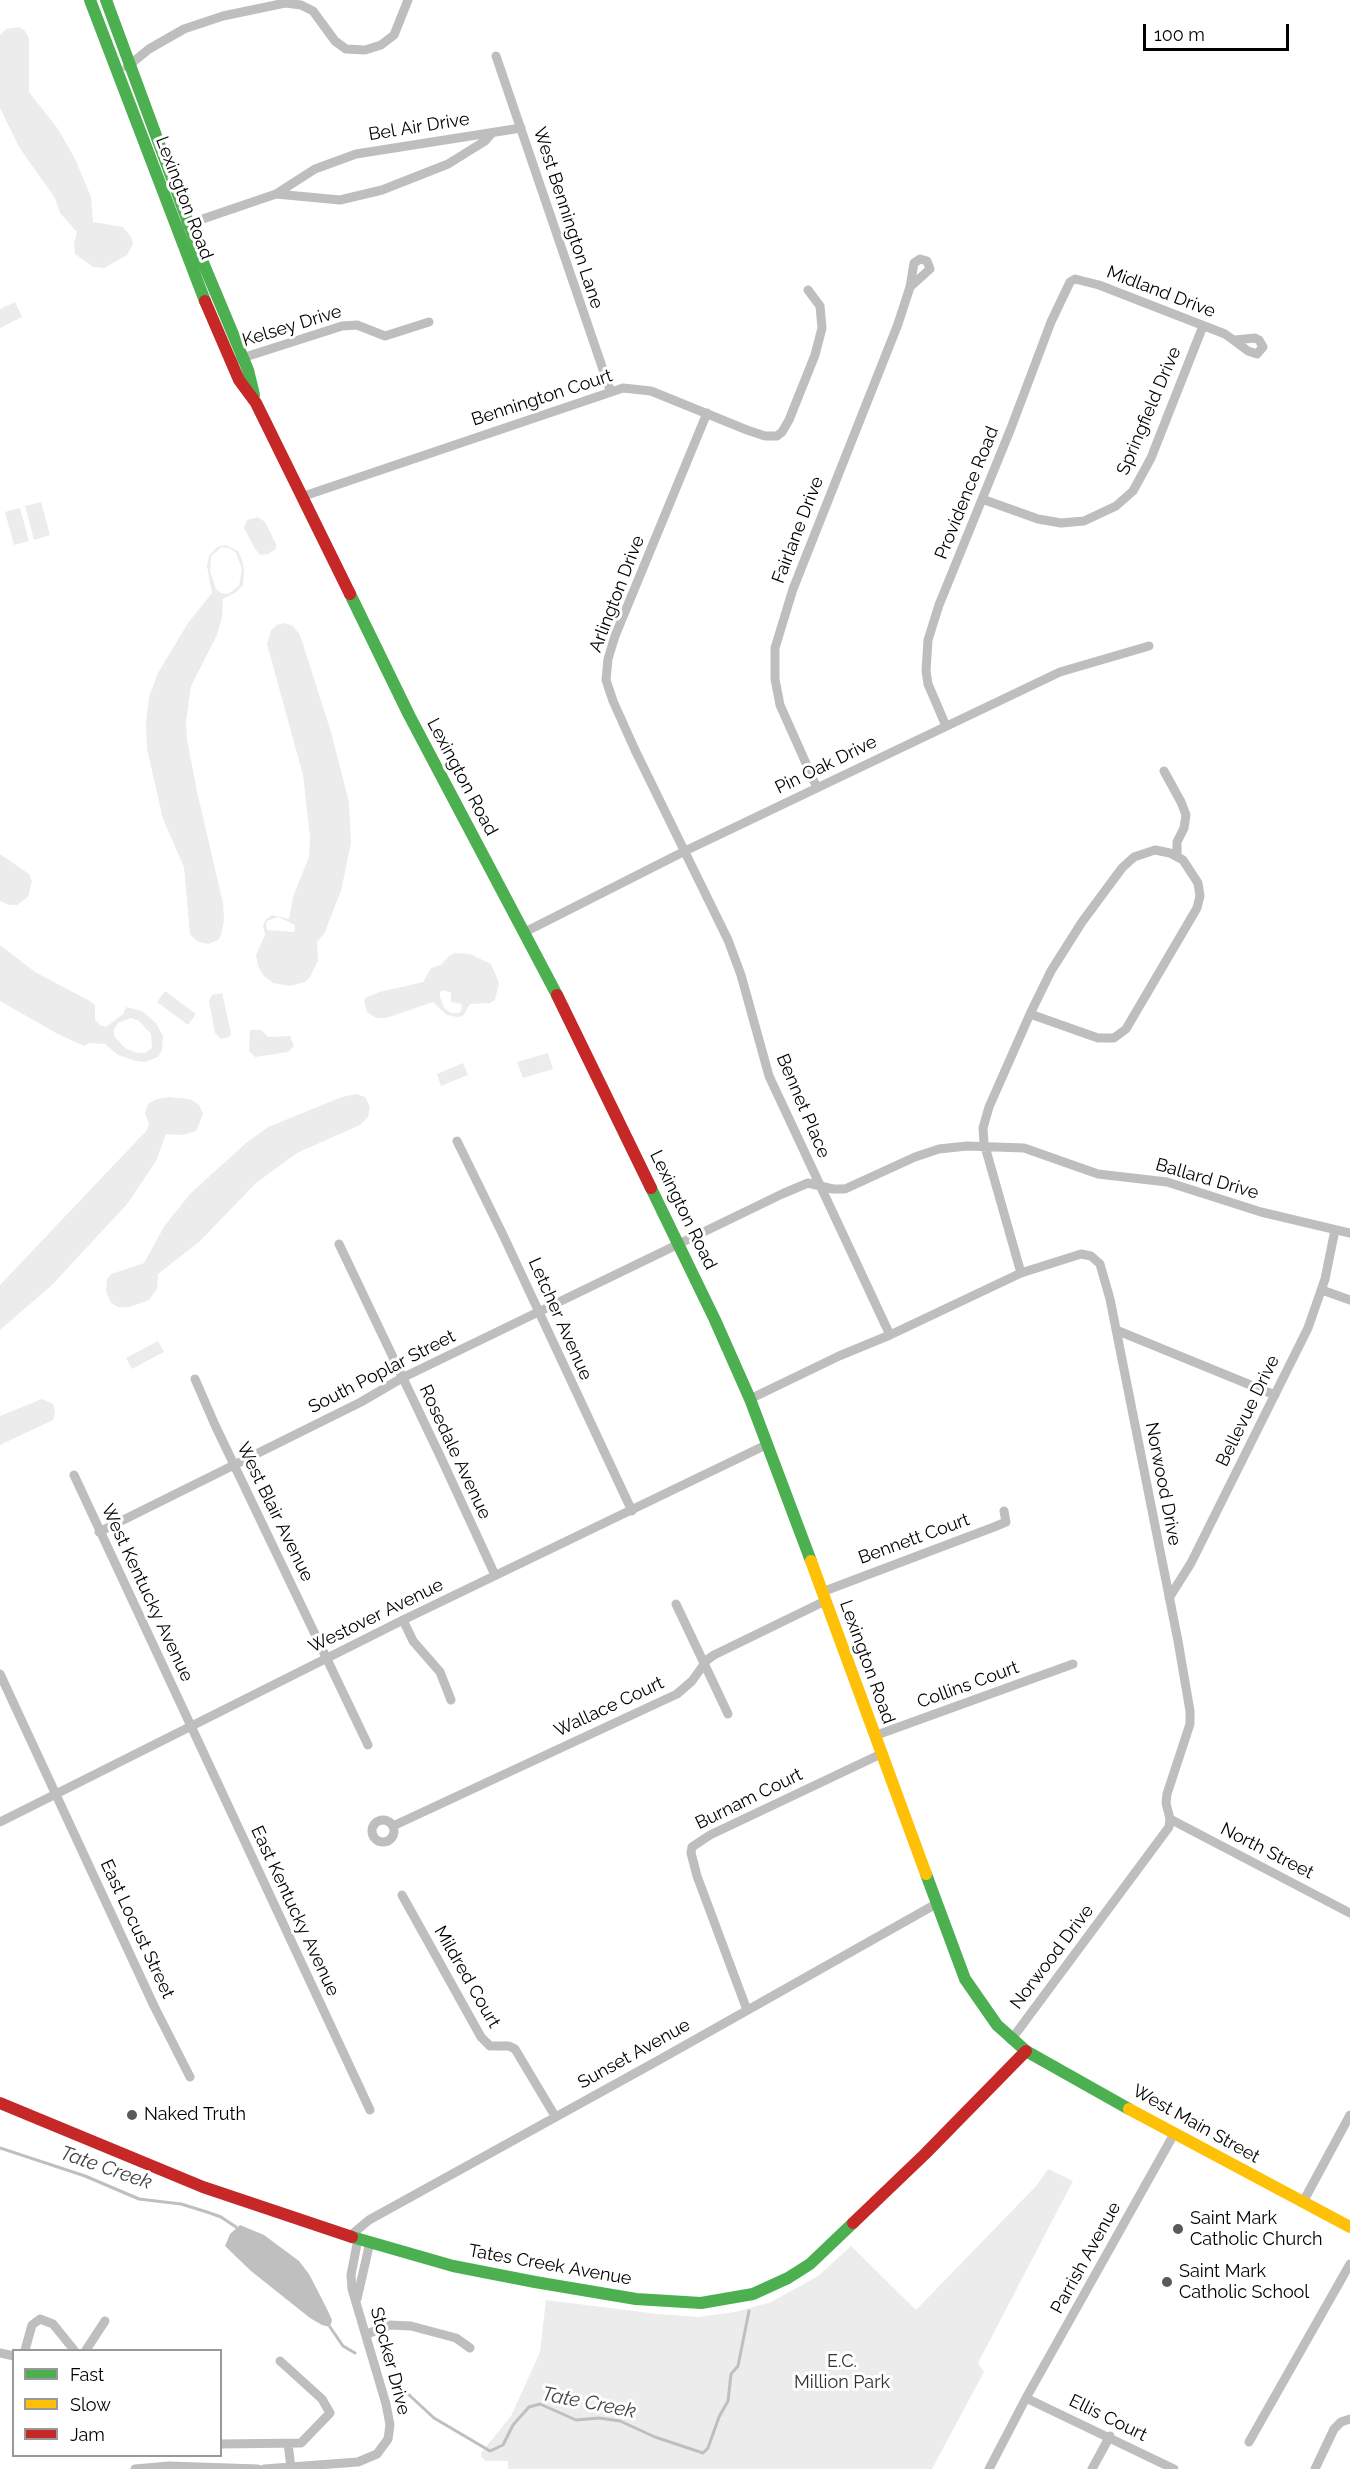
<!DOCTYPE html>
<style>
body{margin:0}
#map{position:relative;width:1350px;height:2469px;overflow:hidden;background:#fff;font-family:Raleway,sans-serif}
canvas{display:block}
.legend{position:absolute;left:12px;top:2349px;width:210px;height:108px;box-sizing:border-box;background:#fff;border:2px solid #999;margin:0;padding:8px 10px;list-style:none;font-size:18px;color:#000}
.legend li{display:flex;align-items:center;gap:12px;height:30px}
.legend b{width:30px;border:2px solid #999}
.scale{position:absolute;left:1143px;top:24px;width:146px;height:27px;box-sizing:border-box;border:3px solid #000;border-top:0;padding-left:8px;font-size:18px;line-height:21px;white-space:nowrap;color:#000;-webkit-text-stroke:4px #fff;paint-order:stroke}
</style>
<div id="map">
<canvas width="1350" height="2469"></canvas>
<ul class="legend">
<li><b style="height:8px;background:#4caf50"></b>Fast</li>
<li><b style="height:8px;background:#ffc107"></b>Slow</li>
<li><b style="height:8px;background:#c62828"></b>Jam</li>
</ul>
<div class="scale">100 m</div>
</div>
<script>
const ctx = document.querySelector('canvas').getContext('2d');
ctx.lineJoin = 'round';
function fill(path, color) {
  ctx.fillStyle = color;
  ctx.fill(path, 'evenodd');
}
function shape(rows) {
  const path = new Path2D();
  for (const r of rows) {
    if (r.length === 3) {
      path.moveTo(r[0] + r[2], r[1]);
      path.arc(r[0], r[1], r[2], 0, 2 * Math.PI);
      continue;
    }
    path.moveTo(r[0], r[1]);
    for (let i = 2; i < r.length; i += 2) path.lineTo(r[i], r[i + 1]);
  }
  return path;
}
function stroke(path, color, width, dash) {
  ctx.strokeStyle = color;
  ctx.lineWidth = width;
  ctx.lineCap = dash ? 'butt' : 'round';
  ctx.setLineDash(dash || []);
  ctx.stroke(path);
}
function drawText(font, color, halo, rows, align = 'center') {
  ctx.font = font + ' Raleway,sans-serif';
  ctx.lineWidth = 6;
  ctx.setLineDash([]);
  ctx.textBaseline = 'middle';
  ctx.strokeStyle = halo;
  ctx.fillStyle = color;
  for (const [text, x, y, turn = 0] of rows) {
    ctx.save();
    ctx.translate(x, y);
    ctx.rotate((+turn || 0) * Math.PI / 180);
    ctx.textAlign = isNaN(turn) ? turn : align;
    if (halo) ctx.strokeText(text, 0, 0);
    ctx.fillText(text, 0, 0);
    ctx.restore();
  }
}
const green = shape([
 [19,27,25,31,29,38,29,92,58,129,75,159,91,197,93,222,123,227,131,237,133,244,127,255,104,268,93,267,75,254,74,244,77,232,60,213,55,198,19,147,0,108,0,35,6,29],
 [15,302,22,317,0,328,0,309],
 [41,502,50,535,34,540,25,506],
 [20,508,29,541,14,545,5,512],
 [258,517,265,522,276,544,276,549,268,554,260,555,255,549,244,528,247,520],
 [226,545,238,551,242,560,244,570,243,585,235,593,223,599,222,617,217,635,191,686,186,722,187,740,198,796,223,903,224,920,221,935,218,940,208,944,197,941,190,934,184,867,163,819,147,749,146,723,149,697,158,673,188,623,212,593,207,566,209,556,217,547],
 [222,547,231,549,236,553,242,569,239,586,228,594,221,593,216,589,210,571,211,556],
 [285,623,293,626,300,635,331,732,349,802,351,843,341,891,324,934,317,942,318,961,310,977,305,982,290,986,273,983,264,976,258,966,256,955,265,935,263,925,266,919,272,915,289,919,293,897,309,857,310,837,303,775,267,644,271,630,277,625],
 [278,917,295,925,294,932,267,930,266,924,267,921],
 [0,854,29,874,32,881,28,897,17,905,9,905,0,901],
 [0,945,35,972,90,1001,95,1005,95,1020,100,1025,106,1027,123,1014,126,1007,142,1011,156,1023,163,1036,162,1050,158,1057,145,1062,136,1061,118,1055,105,1044,89,1043,84,1046,56,1033,0,1001],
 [131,1018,139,1021,151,1034,152,1048,145,1053,137,1053,125,1048,114,1036,114,1030,118,1023],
 [455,953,470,954,491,964,499,983,495,1000,490,1003,470,1004,463,1016,457,1017,447,1015,433,1002,386,1018,376,1018,367,1012,364,1000,367,997,380,992,423,982,431,968,441,965,449,956],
 [444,990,451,993,451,1002,461,1004,462,1009,459,1013,451,1013,444,1008,440,997,440,992],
 [165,991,196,1014,188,1025,157,1002],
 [222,993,231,1033,229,1037,221,1039,215,1033,209,1002,212,995],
 [250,1030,261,1030,268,1037,290,1036,294,1046,288,1052,255,1057,249,1051],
 [548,1053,553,1069,523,1078,517,1062],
 [463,1063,468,1075,441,1086,437,1074],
 [356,1094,365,1097,370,1107,368,1117,360,1125,297,1153,256,1183,199,1242,158,1274,157,1289,149,1300,130,1307,118,1307,111,1303,106,1291,107,1279,111,1274,144,1263,165,1225,191,1193,246,1143,268,1127,342,1097],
 [169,1097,190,1099,199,1105,203,1114,196,1131,183,1135,166,1134,156,1161,128,1203,52,1285,0,1330,0,1285,147,1130,149,1123,145,1113,148,1104,157,1099],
 [158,1341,164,1352,132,1369,126,1358],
 [42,1399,53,1404,55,1413,53,1420,0,1445,0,1416],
 [1048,2169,1073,2181,978,2363,984,2372,932,2469,508,2469,508,2461,486,2461,481,2457,481,2453,511,2416,540,2352,546,2300,658,2314,698,2317,735,2312,771,2302,818,2276,851,2246,916,2310,1037,2185]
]);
const water = shape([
 [240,2225,264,2235,299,2261,309,2274,326,2307,332,2320,330,2327,322,2325,310,2318,251,2271,225,2246,230,2234]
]);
const stream = shape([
 [0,2148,85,2176,139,2199,181,2204,207,2212,221,2217,236,2227],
 [330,2327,343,2346,355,2353],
 [394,2381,434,2418,490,2451,503,2445,513,2425,529,2407,540,2404,576,2420,599,2418,620,2421,655,2437,703,2453,708,2448,719,2417,728,2401,731,2374,738,2366,749,2311]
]);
const street = shape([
 [496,56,610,390],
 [127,67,149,49,184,29,223,16,285,3,301,5,313,11,335,41,346,49,365,50,381,45,394,35,408,0],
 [276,194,315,169,356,154,521,128],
 [185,225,276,194,340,200,382,190,448,164,485,141,491,134],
 [920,259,927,261,930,269,910,287,914,263,920,259],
 [239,359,342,326,357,325,385,336,429,322],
 [707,413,615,636,608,659,606,680,613,701,635,750,728,940,741,975,769,1076,890,1335],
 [301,497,623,388,651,391,747,430,765,436,777,436,782,432,789,420,815,355,822,328,820,306,808,290],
 [982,499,1038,519,1061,523,1084,521,1116,506,1133,491,1151,458,1203,326],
 [946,726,928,684,926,671,928,640,939,605,1011,428,1051,322,1070,282,1075,279,1099,285,1225,334,1248,351,1257,354,1263,347,1259,340,1255,338,1235,340],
 [1164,771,1181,802,1186,815,1184,828,1177,842,1177,856],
 [817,788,780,705,775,679,775,648,793,589,898,324,910,287],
 [525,932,685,851,1060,672,1149,646],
 [457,1141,503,1235,632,1511],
 [339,1244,442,1460,495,1575],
 [1021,1273,984,1143,983,1128,989,1107,1030,1014,1051,971,1082,922,1122,868,1134,857,1155,850,1170,853,1183,860,1198,883,1200,896,1197,908,1126,1029,1114,1038,1098,1038,1030,1014],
 [1322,1290,1350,1300],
 [1116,1330,1275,1395],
 [195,1379,215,1425,368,1745],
 [750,1399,839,1356,890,1335,1021,1273,1081,1254,1091,1256,1100,1264,1110,1299,1178,1641,1190,1711,1190,1724,1167,1794,1166,1803,1170,1819,1169,1827,1011,2040],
 [74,1475,370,2110],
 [99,1532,361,1402,402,1378,782,1194,808,1183,833,1189,845,1189,915,1157,939,1149,967,1146,1024,1148,1098,1174,1167,1182,1261,1212,1350,1233],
 [822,1592,994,1527,1006,1522,1004,1511],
 [1169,1598,1191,1563,1308,1328,1325,1279,1335,1230],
 [676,1604,728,1714],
 [403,1620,413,1641,440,1672,451,1700],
 [0,1674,154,2006,190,2077],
 [874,1736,1073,1664],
 [1170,1819,1350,1913],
 [383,1831,11],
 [0,1822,403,1620,768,1444],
 [393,1826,677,1694,692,1681,707,1660,714,1655,825,1601],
 [402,1895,481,2037,490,2046,509,2046,515,2049,555,2116],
 [747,2010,697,1876,691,1853,692,1847,710,1835,881,1754],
 [1303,2202,1350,2115],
 [350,2236,369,2220,659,2060,936,1904],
 [357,2299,370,2242],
 [367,2334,390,2325,411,2326,456,2338,470,2348],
 [25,2350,32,2325,40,2319,53,2324,74,2350],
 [86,2350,105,2321],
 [0,2353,14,2356],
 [1026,2398,1174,2469],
 [1249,2442,1350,2264],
 [288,2443,291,2468],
 [220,2444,301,2443,330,2413,322,2399,280,2361],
 [135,2469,169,2466,258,2469],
 [264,2469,358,2462,377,2454,388,2439,390,2425,386,2404,352,2289,351,2275,358,2239],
 [989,2469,1026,2398,1174,2134],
 [1092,2469,1110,2436],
 [1315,2469,1334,2429,1341,2422,1350,2419]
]);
const fast = shape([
 [90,0,205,301],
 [106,0,202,260,248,370,254,395],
 [350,594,409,715,557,995],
 [651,1188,715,1320,750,1399,811,1561],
 [926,1874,965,1979,997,2025,1026,2051,1129,2109],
 [352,2237,453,2266,535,2282,636,2299,701,2303,753,2294,788,2278,810,2264,853,2223]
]);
const slow = shape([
 [811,1561,926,1874],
 [1129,2109,1350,2227]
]);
const jam = shape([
 [205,301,239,380,256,403,350,594],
 [557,995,651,1188],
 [0,2103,203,2187,352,2237],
 [853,2223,925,2154,1026,2051]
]);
const markers = [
 [132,2115,6,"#595959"],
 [1178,2229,6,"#595959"],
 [1167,2282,6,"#595959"]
];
const streetNames = [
 ["Bel Air Drive",419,127,-9],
 ["Lexington Road",184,198,69],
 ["West Bennington Lane",568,218,72],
 ["Midland Drive",1161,292,21],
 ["Kelsey Drive",292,326,-17],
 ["Bennington Court",542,398,-18],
 ["Springfield Drive",1149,411,-67],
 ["Providence Road",967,493,-68],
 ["Fairlane Drive",798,530,-69],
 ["Arlington Drive",617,594,-69],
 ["Pin Oak Drive",826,765,-26],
 ["Lexington Road",462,777,62],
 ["Bennet Place",803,1106,67],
 ["Ballard Drive",1207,1179,16],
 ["Lexington Road",683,1210,64],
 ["Letcher Avenue",560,1319,66],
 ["South Poplar Street",382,1372,-27],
 ["Bellevue Drive",1248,1411,-64],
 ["Rosedale Avenue",455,1452,65],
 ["Norwood Drive",1163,1484,79],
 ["West Blair Avenue",275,1512,64],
 ["Bennett Court",914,1539,-20],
 ["West Kentucky Avenue",147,1593,65],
 ["Westover Avenue",376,1616,-26],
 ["Lexington Road",867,1662,70],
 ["Collins Court",968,1685,-20],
 ["Wallace Court",609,1707,-25],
 ["Burnam Court",749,1799,-26],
 ["North Street",1267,1851,27],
 ["East Kentucky Avenue",295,1911,65],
 ["East Locust Street",137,1929,65],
 ["Norwood Drive",1052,1957,-53],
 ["Mildred Court",467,1977,60],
 ["Sunset Avenue",634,2054,-29],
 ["West Main Street",1196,2124,29],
 ["Parrish Avenue",1086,2258,-61],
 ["Tates Creek Avenue",550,2265,10],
 ["Stocker Drive",390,2361,75],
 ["Ellis Court",1108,2418,26]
];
const poiNames = [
 ["Naked Truth",144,2115],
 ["Saint Mark",1190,2219],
 ["Catholic Church",1190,2240],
 ["Saint Mark",1179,2272],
 ["Catholic School",1179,2293]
];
const parkNames = [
 ["E.C.",842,2362],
 ["Million Park",842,2383]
];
const waterNames = [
 ["Tate Creek",106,2168,19],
 ["Tate Creek",589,2403,11]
];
fill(green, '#ececec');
fill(water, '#bfbfbf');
stroke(stream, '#bfbfbf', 3);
stroke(street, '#bebebe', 9);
stroke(fast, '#4caf50', 12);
stroke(slow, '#ffc107', 12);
stroke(jam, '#c62828', 12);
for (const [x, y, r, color] of markers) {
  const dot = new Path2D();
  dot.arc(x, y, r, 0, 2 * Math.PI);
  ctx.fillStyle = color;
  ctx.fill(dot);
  stroke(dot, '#fff', 2);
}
drawText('18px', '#000', '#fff', streetNames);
drawText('18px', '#000', '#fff', poiNames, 'left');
drawText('18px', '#333', '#fff', parkNames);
drawText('italic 20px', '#444', '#fff', waterNames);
</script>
